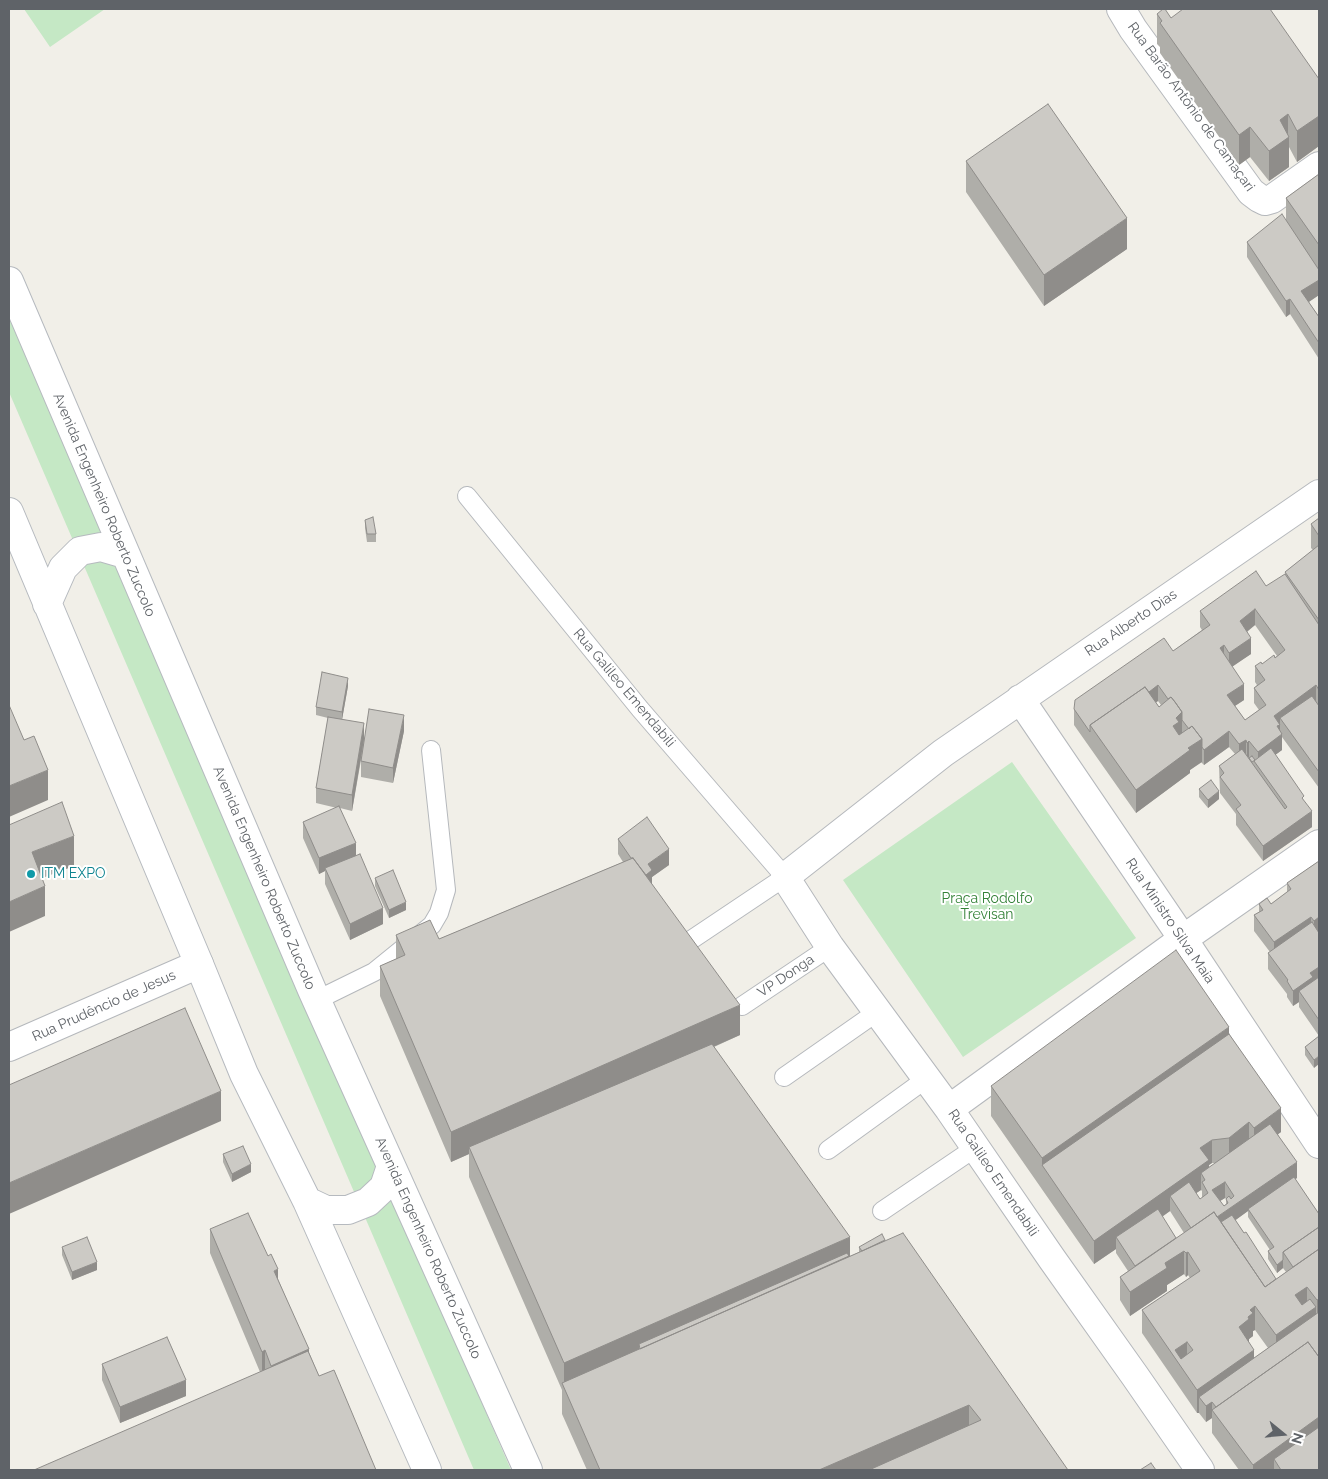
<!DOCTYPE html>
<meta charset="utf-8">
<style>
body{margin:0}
#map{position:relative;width:1328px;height:1479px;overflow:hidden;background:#f1efe8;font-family:Raleway,sans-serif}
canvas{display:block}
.frame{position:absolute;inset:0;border:10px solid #5f6368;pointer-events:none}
.north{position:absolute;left:1258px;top:1409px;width:50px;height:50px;-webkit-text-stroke:4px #fff;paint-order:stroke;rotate:107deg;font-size:14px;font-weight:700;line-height:20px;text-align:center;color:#5f6368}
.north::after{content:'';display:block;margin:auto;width:18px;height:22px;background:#5f6368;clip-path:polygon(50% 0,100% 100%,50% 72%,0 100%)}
</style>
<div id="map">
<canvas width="1328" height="1479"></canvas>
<div class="frame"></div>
<div class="north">N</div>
</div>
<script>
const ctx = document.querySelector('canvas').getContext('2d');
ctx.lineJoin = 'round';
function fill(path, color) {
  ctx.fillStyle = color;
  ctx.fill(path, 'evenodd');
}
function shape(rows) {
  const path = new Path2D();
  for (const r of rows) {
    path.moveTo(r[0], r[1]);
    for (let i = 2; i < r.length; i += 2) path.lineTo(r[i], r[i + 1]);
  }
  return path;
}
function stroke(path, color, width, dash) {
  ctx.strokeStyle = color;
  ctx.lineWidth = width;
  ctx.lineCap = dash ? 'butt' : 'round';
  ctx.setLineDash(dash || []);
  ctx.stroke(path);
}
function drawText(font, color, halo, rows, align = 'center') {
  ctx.font = font + ' Raleway,sans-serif';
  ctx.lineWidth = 4;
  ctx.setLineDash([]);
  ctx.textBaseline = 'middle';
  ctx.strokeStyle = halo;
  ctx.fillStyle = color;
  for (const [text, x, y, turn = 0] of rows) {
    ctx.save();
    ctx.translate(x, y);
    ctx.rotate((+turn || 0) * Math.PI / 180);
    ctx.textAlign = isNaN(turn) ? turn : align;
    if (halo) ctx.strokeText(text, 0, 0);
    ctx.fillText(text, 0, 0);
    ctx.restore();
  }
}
const green = shape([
 [24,9,105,9,50,47],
 [9,316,511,1470,474,1470,9,392],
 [1012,762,1136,938,963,1057,843,880]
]);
const lane = shape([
 [467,496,640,709,785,877,688,942],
 [317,1000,374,972,432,925,439,913,446,890,431,750],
 [742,1006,830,947],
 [784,1077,877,1012],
 [828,1150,926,1079],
 [882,1211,975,1148]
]);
const street = shape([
 [1121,9,1133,29,1251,192,1259,198,1265,201,1272,199,1319,166],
 [1020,699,1183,939,1319,1144],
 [9,1047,199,964],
 [949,1109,1183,939,1319,844],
 [1200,1470,1135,1376,1052,1259,949,1109,830,947,785,877,943,753,1319,494]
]);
const secondary = shape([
 [9,281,312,990,528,1470],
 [9,512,199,964,244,1074,307,1201,427,1470],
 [47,604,63,568,80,551,101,547,125,554],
 [307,1201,326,1210,348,1210,368,1202,384,1187,391,1166]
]);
const wall = shape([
 [1157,14,1171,18,1319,79,1319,146,1297,162,1289,147,1289,167,1269,181,1250,157,1239,165,1160,53,1160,47,1157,44],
 [966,161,1127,249,1044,306,966,192],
 [1319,174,1319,295,1309,302,1319,317,1319,359,1290,314,1286,317,1247,257,1247,242,1286,221,1286,198],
 [1319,518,1319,788,1282,737,1282,750,1275,755,1304,801,1312,827,1263,861,1236,825,1236,814,1220,793,1219,766,1235,754,1229,747,1204,765,1201,762,1190,770,1190,773,1136,813,1074,725,1074,709,1173,651,1202,630,1200,627,1200,611,1266,586,1285,576,1285,572,1313,550,1311,548,1311,524],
 [1255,625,1277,656,1262,664,1255,666,1255,682,1257,685,1254,688,1254,703,1259,710,1245,720,1235,706,1244,700,1232,666,1251,654,1247,632],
 [1158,701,1161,705,1159,707,1156,702],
 [365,520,376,534,376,542,367,542,365,528],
 [348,686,342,719,364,738,404,731,393,783,361,777,361,761,363,749,352,811,340,808,356,855,383,924,350,940,325,884,325,871,319,874,303,838,303,822,337,808,316,803,316,788,328,718,316,715,316,707],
 [1199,789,1219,799,1208,808,1199,797],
 [618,839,669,865,652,877,652,884,740,1035,714,1047,850,1256,859,1252,859,1247,885,1240,1068,1470,587,1470,562,1414,562,1390,469,1177,469,1154,451,1162,380,996,380,966,396,959,396,935,439,939,623,862,618,854],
 [1319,861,1319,1036,1299,1007,1299,1002,1293,1006,1287,997,1287,994,1268,969,1268,953,1270,952,1254,931,1254,915,1259,912,1259,904,1271,904,1287,892,1287,883],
 [375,878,406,910,389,918,375,886],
 [1229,1034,1281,1132,1278,1134,1297,1178,1295,1179,1319,1214,1319,1470,1239,1470,1212,1433,1212,1418,1206,1422,1199,1413,1197,1413,1142,1333,1142,1310,1190,1278,1188,1275,1186,1277,1184,1274,1167,1285,1167,1291,1130,1316,1120,1300,1120,1277,1128,1271,1116,1253,1116,1249,1094,1264,991,1116,991,1086],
 [1212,1163,1216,1163,1209,1167,1209,1165],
 [1201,1190,1202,1191,1202,1198,1200,1199,1196,1193],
 [1225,1198,1226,1199,1226,1204,1224,1206,1220,1201],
 [1170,1211,1184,1233,1176,1238,1162,1217],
 [1248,1211,1248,1217,1270,1250,1268,1251,1268,1259,1277,1273,1283,1268,1286,1272,1276,1279,1235,1220],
 [1255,1330,1268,1348,1254,1358,1249,1342,1249,1339,1253,1336,1253,1331],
 [1319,1036,1314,1068,1305,1055,1305,1047],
 [223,1154,251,1172,232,1182,223,1162],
 [210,1229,278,1279,319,1376,260,1372,210,1253],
 [62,1247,97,1270,72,1280,62,1255],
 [102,1364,186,1396,120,1423,102,1380]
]);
const shadedWall = shape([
 [1288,114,1288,138,1289,137,1289,167,1269,181,1269,151,1280,120],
 [1319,116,1319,146,1297,162,1297,131],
 [1250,127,1250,157,1239,165,1239,135],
 [1127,218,1127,249,1044,306,1044,275],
 [1319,280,1319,295,1301,307,1301,291],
 [1290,299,1290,314,1286,317,1286,301],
 [1255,609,1255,625,1240,637,1240,621],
 [1251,638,1251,654,1229,669,1229,653],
 [1224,645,1224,661,1220,648],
 [348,678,348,686,342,720,342,712],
 [1244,684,1244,700,1227,711,1227,695],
 [1158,685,1158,701,1101,741,1094,730],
 [1316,685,1316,701,1280,718,1280,736,1282,734,1282,750,1259,767,1258,766,1258,752,1274,716],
 [1182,712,1182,736,1179,739,1173,726,1176,718],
 [404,715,404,731,393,783,393,768],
 [364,723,364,739,352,811,352,795],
 [1229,731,1229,747,1204,765,1204,750],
 [1202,739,1202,762,1190,770,1190,773,1136,813,1136,790,1188,748],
 [1246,740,1246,755,1239,760,1239,744],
 [1249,741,1249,757,1247,758,1247,743],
 [48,770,48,800,9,817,9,786],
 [1219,791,1219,799,1208,808,1208,800],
 [1312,811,1312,827,1263,861,1263,846],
 [74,836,74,866,32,882,32,852],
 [356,843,356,859,325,868,325,871,319,874,319,858],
 [669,849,669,865,652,877,652,886,643,877,648,864],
 [45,886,45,916,9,932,9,902],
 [406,902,406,910,389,918,389,910],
 [383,908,383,924,350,940,350,924],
 [1311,917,1311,933,1274,958,1274,942],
 [1319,917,1319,933,1314,937,1314,921],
 [1319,967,1319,983,1299,991,1299,1002,1293,1006,1293,991,1310,973],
 [740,1005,740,1035,472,1153,469,1147,469,1154,451,1162,451,1132],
 [1229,1027,1229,1057,1042,1165,1042,1158],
 [1319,1056,1319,1064,1314,1068,1314,1060],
 [221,1091,221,1121,9,1214,9,1183],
 [1281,1108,1281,1132,1254,1152,1254,1128],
 [1249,1122,1249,1145,1229,1161,1229,1138],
 [1212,1140,1212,1163,1209,1165,1209,1184,1205,1180,1201,1173,1201,1190,1177,1206,1170,1196,1170,1211,1121,1245,1116,1237,1116,1249,1094,1264,1094,1241,1200,1148],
 [1297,1162,1297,1178,1249,1211,1248,1209,1248,1211,1218,1233,1194,1233],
 [251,1164,251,1172,232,1182,232,1174],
 [1225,1182,1225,1198,1212,1206,1212,1190],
 [850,1237,850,1267,639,1344,639,1360,564,1387,564,1363],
 [1184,1251,1184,1274,1167,1285,1167,1291,1130,1316,1130,1292,1136,1268],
 [1188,1252,1188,1275,1186,1277,1186,1253],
 [1283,1260,1283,1268,1277,1273,1277,1265],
 [97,1262,97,1270,72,1280,72,1272],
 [278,1269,278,1292,274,1271],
 [1307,1287,1307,1310,1295,1319,1295,1295],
 [1319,1299,1319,1322,1317,1324,1317,1300],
 [1255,1306,1255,1330,1253,1331,1253,1336,1249,1339,1249,1343,1239,1327,1248,1317,1250,1310],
 [1316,1307,1316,1330,1276,1359,1276,1335],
 [1187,1342,1187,1366,1175,1358,1175,1350],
 [309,1349,309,1373,271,1389,271,1366],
 [265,1350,265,1374,262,1375,262,1352],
 [1254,1350,1254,1373,1212,1402,1212,1418,1206,1422,1206,1406,1199,1397,1199,1413,1197,1413,1197,1390],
 [186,1380,186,1396,120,1423,120,1407],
 [969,1405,969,1435,889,1470,819,1470],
 [1319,1417,1319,1440,1274,1459,1274,1470,1253,1470,1253,1465]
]);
const building = shape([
 [1163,9,1165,9,1171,18,1183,9,1270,9,1319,79,1319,116,1297,131,1288,114,1280,120,1289,137,1269,151,1250,127,1239,135,1160,23,1162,21,1157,14,1163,9],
 [1048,104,1127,218,1044,275,966,161,1048,104],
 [1319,174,1319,245,1286,198,1319,174],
 [1282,214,1319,270,1319,280,1301,291,1319,317,1319,343,1290,299,1286,301,1247,242,1282,214],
 [373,517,376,534,367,534,365,520,373,517],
 [1319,518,1319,536,1311,524,1319,518],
 [1319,545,1319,620,1285,572,1319,545],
 [1256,571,1266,586,1285,574,1319,625,1319,690,1316,685,1274,716,1280,725,1277,726,1282,734,1258,752,1249,741,1247,743,1246,740,1239,744,1229,731,1204,750,1202,747,1202,739,1192,726,1189,729,1182,720,1182,712,1175,702,1171,697,1168,699,1158,685,1149,692,1145,687,1090,725,1090,732,1074,709,1075,700,1164,638,1173,651,1210,625,1200,611,1256,571],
 [1255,609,1285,650,1275,658,1274,655,1262,664,1261,662,1255,666,1265,680,1254,688,1266,705,1245,720,1227,695,1244,684,1220,648,1224,645,1229,653,1251,638,1240,621,1255,609],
 [322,672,348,678,342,712,316,707,322,672],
 [1145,687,1159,707,1171,697,1175,702,1182,712,1176,718,1179,722,1173,726,1179,735,1192,726,1202,739,1188,748,1190,750,1136,790,1090,725,1145,687],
 [1312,696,1319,706,1319,772,1280,718,1312,696],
 [9,705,24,740,34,736,48,770,9,786,9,705],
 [369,709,404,715,393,768,361,761,369,709],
 [328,717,364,723,352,795,316,788,328,717],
 [1271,748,1304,796,1302,798,1312,811,1263,846,1236,809,1241,805,1220,777,1224,773,1219,766,1242,749,1285,809,1287,807,1254,761,1271,748],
 [1252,756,1255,760,1252,762,1249,758,1252,756],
 [1211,780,1219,791,1208,800,1199,789,1211,780],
 [62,802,74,836,32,852,45,886,9,902,9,825,62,802],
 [339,806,356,843,319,858,303,822,339,806],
 [647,817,669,849,648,864,652,870,646,875,633,858,631,858,618,839,647,817],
 [360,854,383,908,350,924,325,868,360,854],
 [633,858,740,1005,451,1132,380,966,405,955,396,935,430,920,439,939,633,858],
 [1319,861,1319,917,1314,921,1311,917,1274,942,1254,915,1263,910,1259,904,1267,898,1271,904,1291,889,1287,883,1319,861],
 [393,870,406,902,389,910,375,878,393,870],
 [1312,922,1319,933,1319,967,1310,973,1313,977,1293,991,1287,981,1288,980,1268,953,1312,922],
 [1176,950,1229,1027,1042,1158,991,1086,1176,950],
 [1319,977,1319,1020,1299,991,1319,977],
 [185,1008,221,1091,9,1183,9,1085,185,1008],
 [1229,1034,1281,1108,1254,1128,1249,1122,1229,1138,1212,1140,1200,1148,1209,1160,1094,1241,1042,1165,1229,1034],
 [1319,1036,1319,1056,1314,1060,1305,1047,1319,1036],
 [712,1044,850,1237,564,1363,469,1147,712,1044],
 [1270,1124,1297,1162,1217,1217,1214,1212,1191,1228,1170,1196,1189,1182,1200,1199,1208,1193,1202,1182,1205,1180,1201,1173,1270,1124],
 [1225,1182,1234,1196,1231,1199,1229,1196,1226,1199,1228,1203,1224,1206,1212,1190,1225,1182],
 [243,1146,251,1164,232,1174,223,1154,243,1146],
 [1294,1177,1319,1214,1319,1227,1283,1252,1283,1260,1277,1265,1268,1251,1274,1247,1248,1209,1294,1177],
 [1158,1209,1176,1238,1135,1266,1116,1237,1158,1209],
 [1214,1212,1265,1287,1319,1249,1319,1299,1317,1300,1307,1287,1295,1295,1302,1305,1310,1299,1316,1307,1276,1335,1255,1306,1250,1310,1253,1313,1248,1317,1249,1319,1239,1327,1254,1350,1197,1390,1142,1310,1200,1271,1188,1252,1186,1253,1184,1251,1165,1263,1167,1268,1130,1292,1120,1277,1214,1212],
 [1187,1342,1193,1350,1181,1359,1175,1350,1187,1342],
 [248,1213,268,1256,271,1254,278,1269,274,1271,309,1349,271,1366,265,1350,262,1352,210,1229,248,1213],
 [1232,1215,1244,1233,1246,1232,1276,1279,1265,1287,1221,1222,1232,1215],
 [1319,1227,1319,1249,1293,1267,1283,1252,1319,1227],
 [903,1233,1068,1470,869,1470,981,1420,969,1405,819,1470,600,1470,562,1383,903,1233],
 [882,1234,885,1240,862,1251,859,1247,882,1234],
 [87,1237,97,1262,72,1272,62,1247,87,1237],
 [847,1253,849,1256,640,1349,639,1344,847,1253],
 [1319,1312,1319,1357,1308,1342,1216,1407,1212,1402,1206,1406,1199,1397,1319,1312],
 [167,1337,186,1380,120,1407,102,1364,167,1337],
 [1308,1342,1319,1357,1319,1417,1253,1465,1212,1410,1308,1342],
 [308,1351,319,1376,334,1370,376,1470,34,1470,308,1351],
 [1319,1427,1319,1470,1281,1470,1274,1459,1319,1427],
 [1151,1463,1156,1470,1140,1470,1151,1463]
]);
const markers = [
 [31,874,5,"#0f9aa8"]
];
const streetNames = [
 ["Rua Barão Antônio de Camaçari",1191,107,54],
 ["Avenida Engenheiro Roberto Zuccolo",104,505,67],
 ["Rua Alberto Dias",1131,623,-34],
 ["Rua Galileo Emendabili",624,688,50],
 ["Avenida Engenheiro Roberto Zuccolo",264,878,67],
 ["Rua Ministro Silva Maia",1170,921,56],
 ["VP Donga",786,976,-34],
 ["Rua Prudêncio de Jesus",104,1006,-24],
 ["Rua Galileo Emendabili",993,1173,56],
 ["Avenida Engenheiro Roberto Zuccolo",428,1248,66]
];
const cultureNames = [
 ["ITM EXPO",41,874]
];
const parkNames = [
 ["Praça Rodolfo",987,899],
 ["Trevisan",987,915]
];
fill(green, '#c5e8c5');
stroke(lane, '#b5b8bc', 20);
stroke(street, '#b5b8bc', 30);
stroke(secondary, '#b6babf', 30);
stroke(lane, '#fff', 18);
stroke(street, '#fff', 28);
stroke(secondary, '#fff', 28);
fill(wall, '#afaea9');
fill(shadedWall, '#8f8d8a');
fill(building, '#cccac5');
stroke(building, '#8f8d8a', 1);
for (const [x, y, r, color] of markers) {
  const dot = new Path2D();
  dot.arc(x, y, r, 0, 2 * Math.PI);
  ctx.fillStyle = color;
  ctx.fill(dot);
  stroke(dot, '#fff', 2);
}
drawText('14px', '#5f6368', '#fff', streetNames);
drawText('14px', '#0d838f', '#fff', cultureNames, 'left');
drawText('14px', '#348238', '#fff', parkNames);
</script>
